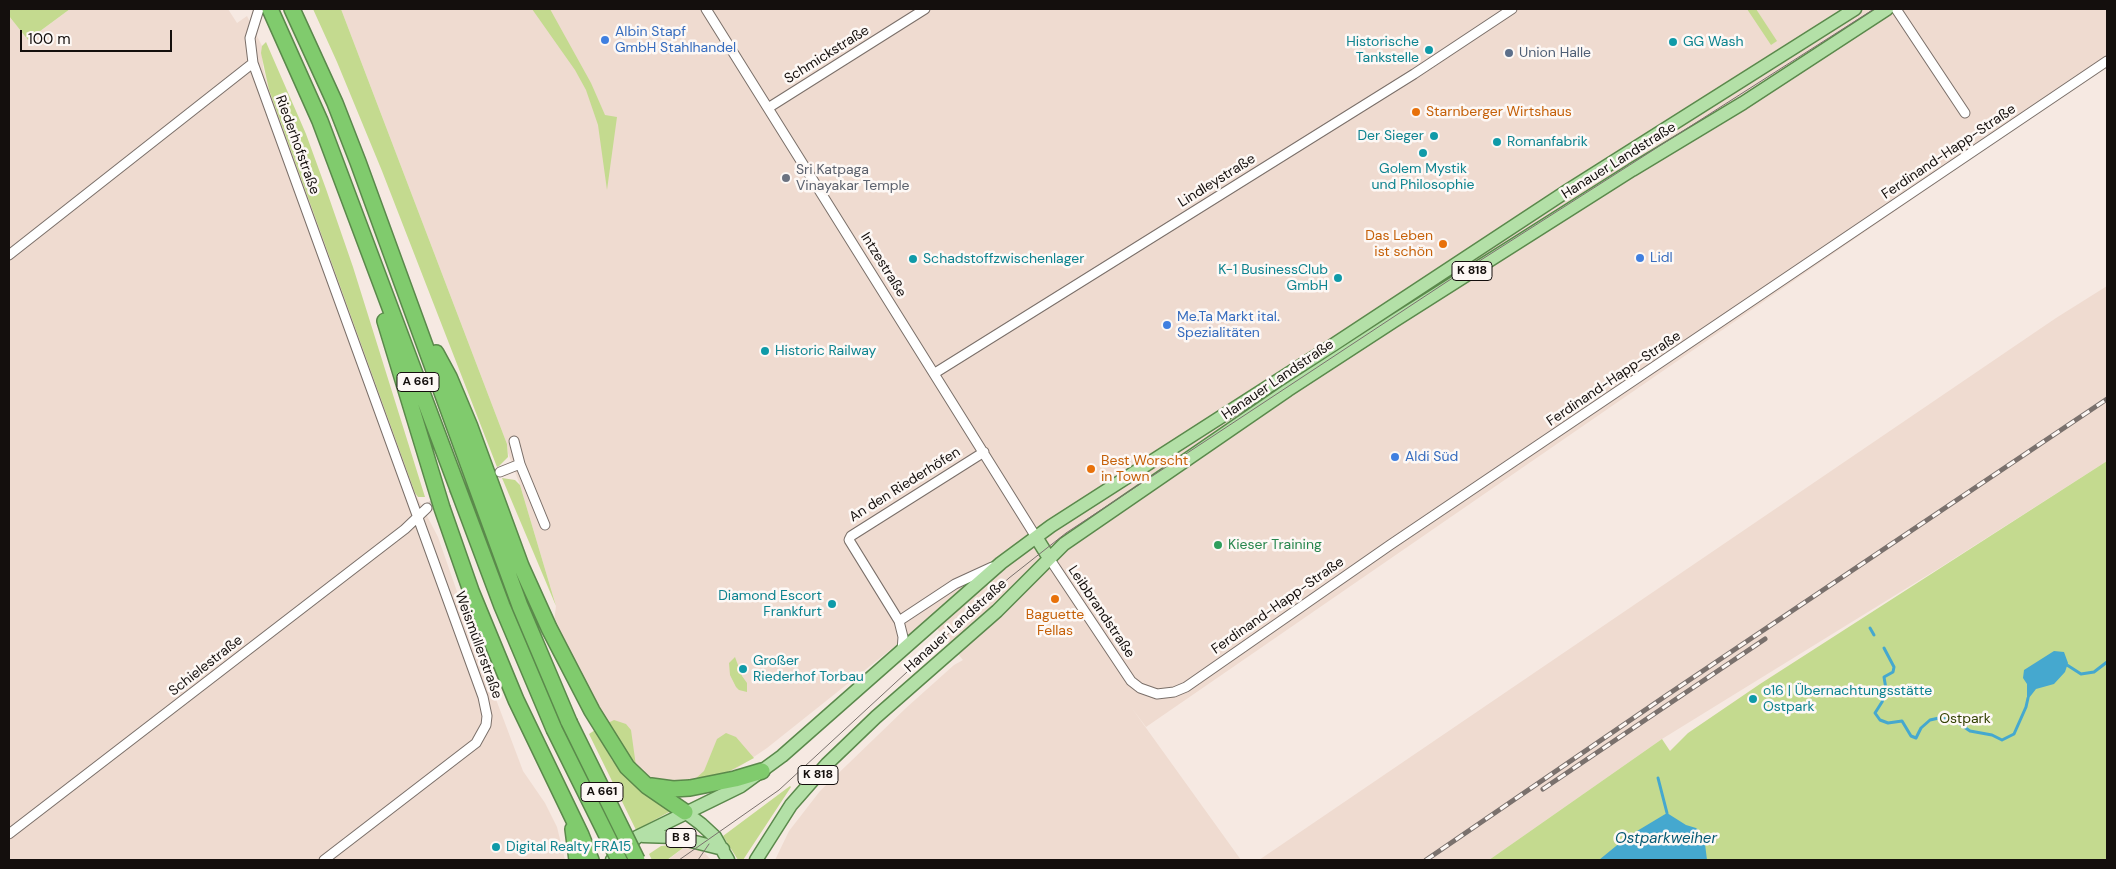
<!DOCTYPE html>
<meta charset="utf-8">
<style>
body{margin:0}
#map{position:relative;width:2116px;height:869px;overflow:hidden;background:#f6e9e2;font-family:"DM Sans",sans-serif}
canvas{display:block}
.frame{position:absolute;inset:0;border:10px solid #140f0d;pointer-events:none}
.scale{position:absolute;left:20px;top:30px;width:152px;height:22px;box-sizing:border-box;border:2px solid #140f0d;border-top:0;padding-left:6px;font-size:15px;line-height:18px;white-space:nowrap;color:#140f0d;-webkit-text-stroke:4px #fdf8f5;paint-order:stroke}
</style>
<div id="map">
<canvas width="2116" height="869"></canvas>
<div class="frame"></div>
<div class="scale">100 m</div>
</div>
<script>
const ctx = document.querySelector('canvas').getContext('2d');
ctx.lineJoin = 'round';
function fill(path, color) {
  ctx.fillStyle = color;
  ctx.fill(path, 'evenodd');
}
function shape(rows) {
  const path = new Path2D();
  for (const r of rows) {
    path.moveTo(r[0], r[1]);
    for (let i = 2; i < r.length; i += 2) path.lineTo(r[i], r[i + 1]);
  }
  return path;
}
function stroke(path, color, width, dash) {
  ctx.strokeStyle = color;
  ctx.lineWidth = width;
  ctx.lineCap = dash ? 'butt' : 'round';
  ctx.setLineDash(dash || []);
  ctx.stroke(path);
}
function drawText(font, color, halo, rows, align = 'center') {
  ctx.font = font + ' "DM Sans",sans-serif';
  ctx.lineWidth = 5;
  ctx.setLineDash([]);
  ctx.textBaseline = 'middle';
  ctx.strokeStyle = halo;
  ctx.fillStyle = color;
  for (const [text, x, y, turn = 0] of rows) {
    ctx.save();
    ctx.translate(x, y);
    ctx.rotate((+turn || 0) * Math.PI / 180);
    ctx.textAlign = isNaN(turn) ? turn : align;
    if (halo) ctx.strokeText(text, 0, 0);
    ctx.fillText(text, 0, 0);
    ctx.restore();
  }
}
const built = shape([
 [70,9,228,9,237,23,247,16,262,46,263,68,269,90,415,493,438,537,477,649,517,755,523,771,545,803,557,827,565,860,9,860,9,16,28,40],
 [341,9,2107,9,2107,65,1146,727,1131,707,1241,860,775,860,789,831,820,791,906,708,954,665,963,660,929,619,767,748,736,769,683,783,655,780,644,773,632,762,606,724,554,622,556,606,520,485,508,453,507,444],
 [2107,286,2107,461,1941,567,1662,739,1489,860,1259,860,2056,318],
 [687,845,703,851,710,859,668,860]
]);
const green = shape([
 [9,9,70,9,28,40,9,16],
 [313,9,341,9,507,444,508,457,499,466,497,467,382,171,337,62],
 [532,9,550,9,591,83,605,115,617,117,607,190,598,125,586,90,575,70],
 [1747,9,1756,9,1777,41,1771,45],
 [266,42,306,134,326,189,353,267,425,497,418,497,415,493,269,90,261,53,262,46],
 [2107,461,2107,860,1489,860,1662,739,1670,751,1688,733,1760,684],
 [502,478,515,480,520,485,556,606],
 [735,657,742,676,747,683,747,692,739,690,736,687,730,675,729,663],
 [614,720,626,724,631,730,636,766,606,724],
 [595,730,612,760,624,775,638,788,671,811,636,830,589,734],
 [726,733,736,737,754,758,726,773,694,780,704,771,717,739],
 [790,786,791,787,743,860,738,860,723,836],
 [681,844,687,845,667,860,652,860,649,854,661,846]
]);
const water = shape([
 [2054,651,2064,652,2068,663,2065,672,2054,684,2036,689,2029,698,2027,698,2027,684,2023,678,2024,670],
 [1667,813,1686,825,1696,828,1704,836,1707,860,1599,860,1627,837]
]);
const stream = shape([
 [1870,628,1874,635],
 [1884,648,1894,667,1893,672,1884,677,1886,689,1882,702,1875,713,1880,720,1888,723,1902,721,1911,736,1916,738,1921,728,1930,720,1939,718,1954,720,1970,731,1992,735,2002,740,2014,734,2026,707,2028,698],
 [2067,665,2081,674,2094,672,2107,662],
 [1658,778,1667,813]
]);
const minorTunnel = shape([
 [427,508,477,481]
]);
const minor = shape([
 [259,9,250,38,253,63,483,697,487,716,486,725,476,743,324,860],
 [706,9,1036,537],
 [1896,9,1965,113],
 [768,108,925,9],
 [9,255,253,63],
 [935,373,1414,74,1512,9],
 [520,464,545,525],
 [500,472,520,464,514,441],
 [1049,558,1131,681,1140,688,1157,694,1174,692,1186,687,1390,545,2107,61],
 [899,621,955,584,992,567],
 [902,651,903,637,899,621,849,540,851,536,984,452],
 [9,834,405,529,427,508]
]);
const primary = shape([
 [1036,537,1049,558],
 [685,812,701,824,715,837,728,860],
 [643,836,675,837,723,849],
 [612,860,637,837,741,786,782,756,1001,563,1051,526,1333,345,1567,191,1855,9],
 [756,860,791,805,827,764,876,717,997,611,1064,544,1288,390,1394,321,1632,170,1743,103,1887,9]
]);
const motorway = shape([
 [270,9,320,121,502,606,554,729],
 [292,9,335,103,358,162,520,606,569,722],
 [385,321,442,508,471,591,516,700,581,835,591,860],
 [436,353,449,377,470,427,521,566,549,628,592,711,627,767,647,786,685,812],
 [651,786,673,789,690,788,735,779,762,771],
 [573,829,577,860]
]);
const tram = shape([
 [679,860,779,790,1009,578,1066,533,1448,281,1874,9],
 [698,860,709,844]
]);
const rail = shape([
 [1543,789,1765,639],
 [1426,860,1667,695,2107,399]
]);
const motorwayBridge = shape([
 [569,722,637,860],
 [554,729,619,860]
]);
const markers = [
 [605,40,5,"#3f7fe0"],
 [1673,42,5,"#0f9aa8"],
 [1429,50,5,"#0f9aa8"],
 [1509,53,5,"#5c6f8a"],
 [1416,112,5,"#e8710a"],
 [1434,136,5,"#0f9aa8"],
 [1497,142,5,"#0f9aa8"],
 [1423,153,5,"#0f9aa8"],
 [786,178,5,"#6b7280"],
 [1443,244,5,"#e8710a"],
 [1640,258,5,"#3f7fe0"],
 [913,259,5,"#0f9aa8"],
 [1338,278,5,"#0f9aa8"],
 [1167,325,5,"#3f7fe0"],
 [765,351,5,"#0f9aa8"],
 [1395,457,5,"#3f7fe0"],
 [1091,469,5,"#e8710a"],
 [1218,545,5,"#2e9e5b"],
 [1055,599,5,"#e8710a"],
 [832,604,5,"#0f9aa8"],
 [743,669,5,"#0f9aa8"],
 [1753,699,5,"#0f9aa8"],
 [496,847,5,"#0f9aa8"]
];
const shields = [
 [1472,271,40],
 [418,382,42],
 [818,775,40],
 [602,792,42],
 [681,838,30]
];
const shieldNames = [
 ["K 818",1472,271],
 ["A 661",418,382],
 ["K 818",818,775],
 ["A 661",602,792],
 ["B 8",681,838]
];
const shopNames = [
 ["Albin Stapf",615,32],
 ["GmbH Stahlhandel",615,48],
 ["Lidl",1650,258],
 ["Me.Ta Markt ital.",1177,317],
 ["Spezialitäten",1177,333],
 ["Aldi Süd",1405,457]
];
const cultureNames = [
 ["Historische",1419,42,"right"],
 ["Tankstelle",1419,58,"right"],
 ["GG Wash",1683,42],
 ["Der Sieger",1424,136,"right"],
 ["Romanfabrik",1507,142],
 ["Golem Mystik",1423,169,"center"],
 ["und Philosophie",1423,185,"center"],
 ["Schadstoffzwischenlager",923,259],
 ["K-1 BusinessClub",1328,270,"right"],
 ["GmbH",1328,286,"right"],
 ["Historic Railway",775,351],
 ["Diamond Escort",822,596,"right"],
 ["Frankfurt",822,612,"right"],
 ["Großer",753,661],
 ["Riederhof Torbau",753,677],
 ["o16 | Übernachtungsstätte",1763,691],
 ["Ostpark",1763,707],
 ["Digital Realty FRA15",506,847]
];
const serviceNames = [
 ["Union Halle",1519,53]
];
const streetNames = [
 ["Schmickstraße",827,55,-32],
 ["Riederhofstraße",297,145,70],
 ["Ferdinand-Happ-Straße",1949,152,-34],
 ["Hanauer Landstraße",1619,161,-32],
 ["Lindleystraße",1217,181,-32],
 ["Intzestraße",883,265,58],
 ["Ferdinand-Happ-Straße",1614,379,-34],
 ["Hanauer Landstraße",1278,380,-34],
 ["An den Riederhöfen",905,485,-32],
 ["Ferdinand-Happ-Straße",1278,606,-35],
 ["Leibbrandstraße",1101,612,56],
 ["Hanauer Landstraße",956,626,-42],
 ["Weismüllerstraße",478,645,70],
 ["Schielestraße",206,666,-38]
];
const foodNames = [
 ["Starnberger Wirtshaus",1426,112],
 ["Das Leben",1433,236,"right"],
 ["ist schön",1433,252,"right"],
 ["Best Worscht",1101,461],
 ["in Town",1101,477],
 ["Baguette",1055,615,"center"],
 ["Fellas",1055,631,"center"]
];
const worshipNames = [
 ["Sri Katpaga",796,170],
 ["Vinayakar Temple",796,186]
];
const leisureNames = [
 ["Kieser Training",1228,545]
];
const parkNames = [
 ["Ostpark",1965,719]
];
const waterNames = [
 ["Ostparkweiher",1666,839]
];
fill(built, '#efdbd0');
fill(green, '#c4da8f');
fill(water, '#45a8cf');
stroke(stream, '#45a8cf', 3);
stroke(minorTunnel, '#d4c8c2', 9, [9, 4.5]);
stroke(minor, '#7a6f69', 11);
stroke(primary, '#5a894b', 15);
stroke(motorway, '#5a894b', 18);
stroke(minor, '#fff', 9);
stroke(primary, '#b3e0a7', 12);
stroke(motorway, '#80cb6d', 15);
stroke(tram, '#7a716d', 1);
stroke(rail, '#7a716d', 5);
stroke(rail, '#fdf8f5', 3, [9]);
stroke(motorwayBridge, '#5a894b', 18, []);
stroke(motorwayBridge, '#80cb6d', 15);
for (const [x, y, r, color] of markers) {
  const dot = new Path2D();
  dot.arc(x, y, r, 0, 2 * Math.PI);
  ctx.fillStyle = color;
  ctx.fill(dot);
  stroke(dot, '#fdf8f5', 2);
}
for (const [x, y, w] of shields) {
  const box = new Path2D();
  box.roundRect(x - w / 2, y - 9.5, w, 19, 4);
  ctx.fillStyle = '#fdf8f5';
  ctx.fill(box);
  stroke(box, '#140f0d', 1);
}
drawText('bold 12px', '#140f0d', null, shieldNames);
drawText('14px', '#366cbe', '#fdf8f5', shopNames, 'left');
drawText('14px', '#0d838f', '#fdf8f5', cultureNames, 'left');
drawText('14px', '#4e5e75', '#fdf8f5', serviceNames, 'left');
drawText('14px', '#140f0d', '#fdf8f5', streetNames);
drawText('14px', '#c56008', '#fdf8f5', foodNames, 'left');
drawText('14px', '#5b616d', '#fdf8f5', worshipNames, 'left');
drawText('14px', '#27864d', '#fdf8f5', leisureNames, 'left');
drawText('14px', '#344204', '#fdf8f5', parkNames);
drawText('italic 15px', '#055974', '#fdf8f5', waterNames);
</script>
